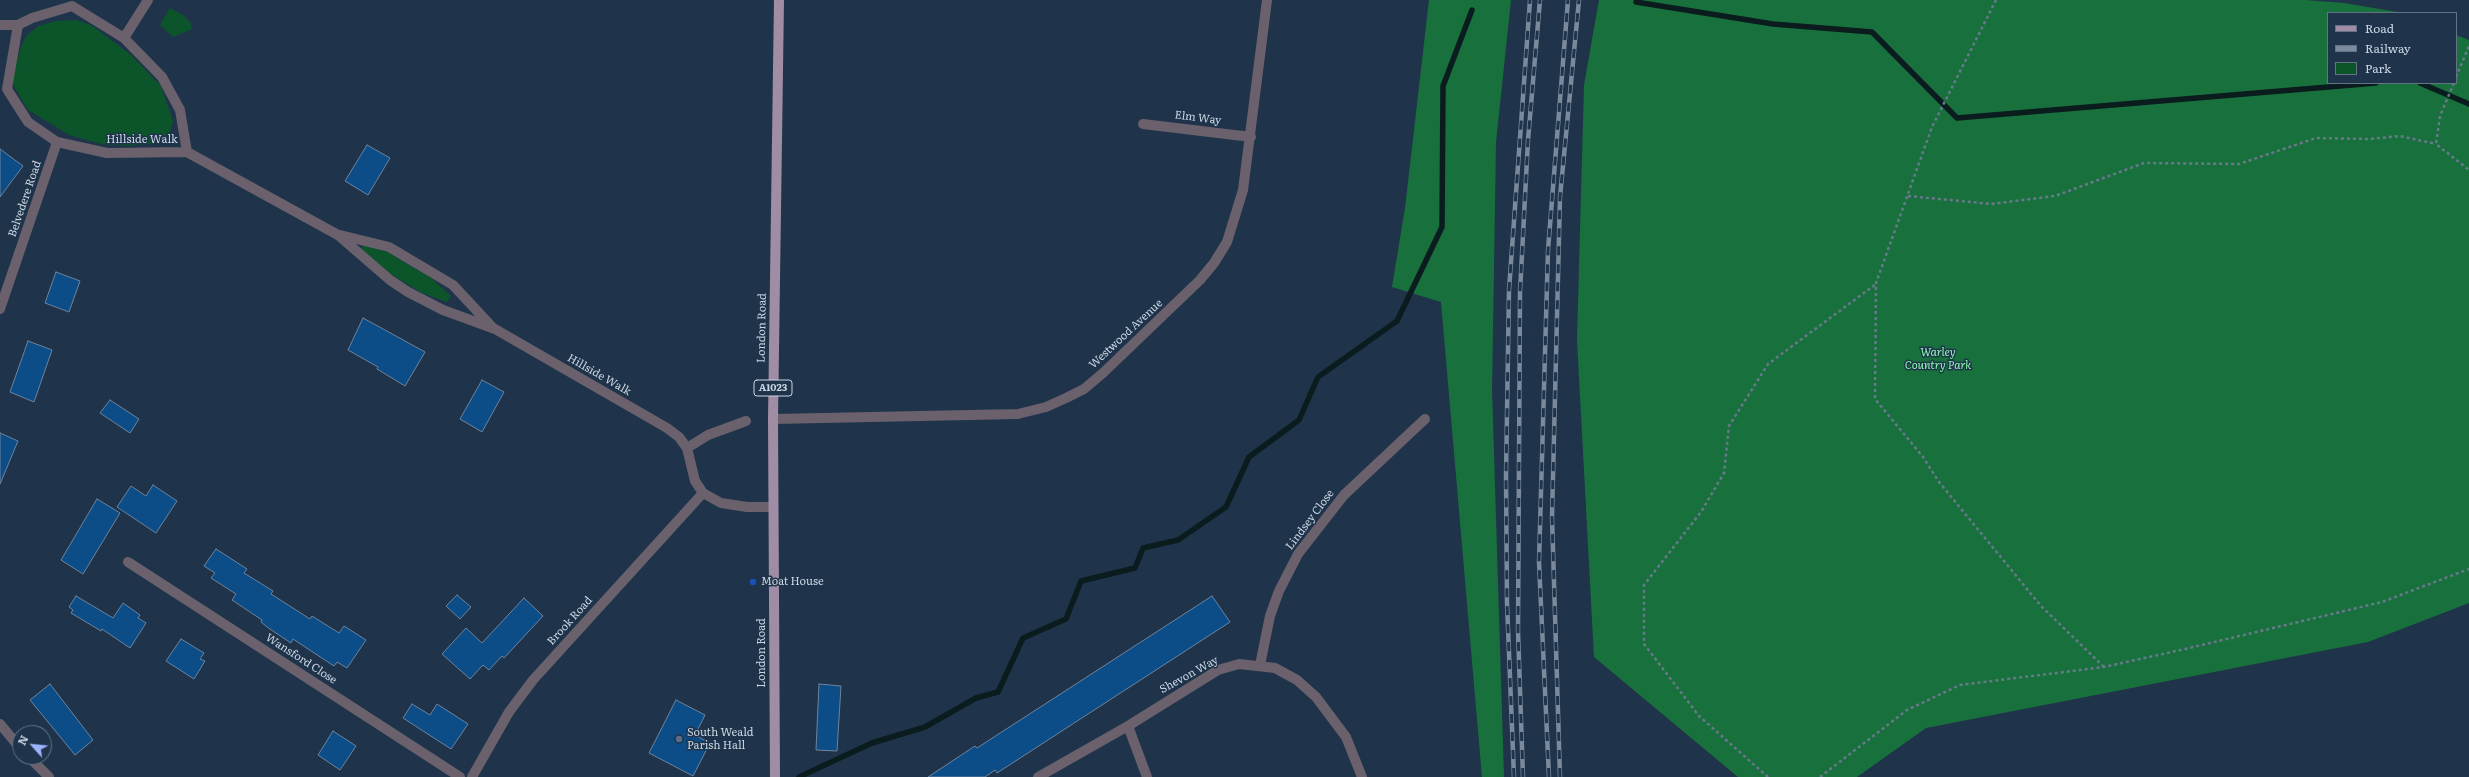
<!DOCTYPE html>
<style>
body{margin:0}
#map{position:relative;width:2469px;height:777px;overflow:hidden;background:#1f344a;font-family:Literata,serif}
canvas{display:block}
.legend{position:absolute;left:2327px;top:12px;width:130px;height:72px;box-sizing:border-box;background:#1f344a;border:1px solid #637487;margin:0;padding:5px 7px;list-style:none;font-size:12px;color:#c9d5e3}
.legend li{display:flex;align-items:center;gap:8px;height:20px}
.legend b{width:20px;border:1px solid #637487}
.north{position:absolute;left:12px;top:725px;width:40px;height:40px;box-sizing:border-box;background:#1f344a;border:1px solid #637487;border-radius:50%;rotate:297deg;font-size:11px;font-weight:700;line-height:16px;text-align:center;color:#c9d5e3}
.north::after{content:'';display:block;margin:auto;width:14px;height:18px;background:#9cb4fd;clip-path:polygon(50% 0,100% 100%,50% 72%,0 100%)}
</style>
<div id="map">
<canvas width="2469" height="777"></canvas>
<ul class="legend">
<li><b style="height:5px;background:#a08da5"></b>Road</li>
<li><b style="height:5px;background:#7a8a9c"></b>Railway</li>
<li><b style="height:11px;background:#0c552b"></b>Park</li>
</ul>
<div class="north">N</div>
</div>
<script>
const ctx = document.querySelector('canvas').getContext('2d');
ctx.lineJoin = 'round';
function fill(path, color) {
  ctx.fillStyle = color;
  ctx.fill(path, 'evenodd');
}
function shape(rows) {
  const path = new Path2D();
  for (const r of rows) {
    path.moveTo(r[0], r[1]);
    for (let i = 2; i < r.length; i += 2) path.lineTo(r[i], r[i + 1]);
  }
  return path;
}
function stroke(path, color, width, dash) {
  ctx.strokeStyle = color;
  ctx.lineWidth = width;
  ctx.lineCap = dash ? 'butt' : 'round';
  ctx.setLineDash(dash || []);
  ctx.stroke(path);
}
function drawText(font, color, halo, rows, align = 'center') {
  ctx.font = font + ' Literata,serif';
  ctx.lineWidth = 3;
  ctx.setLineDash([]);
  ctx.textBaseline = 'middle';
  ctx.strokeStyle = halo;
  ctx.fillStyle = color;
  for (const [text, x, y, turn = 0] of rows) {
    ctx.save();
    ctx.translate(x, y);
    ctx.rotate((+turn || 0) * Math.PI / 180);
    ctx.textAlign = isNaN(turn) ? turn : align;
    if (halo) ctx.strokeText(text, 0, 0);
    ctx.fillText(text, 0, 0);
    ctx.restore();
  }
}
const green = shape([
 [170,8,183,15,190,22,192,29,173,37,160,25],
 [76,20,91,25,130,54,161,86,173,121,171,130,164,138,150,144,127,146,101,144,69,135,28,110,14,86,12,73,21,47,26,36,38,26,56,21],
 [363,245,387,252,431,278,451,296,447,302,422,293,379,267,359,250]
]);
const forest = shape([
 [1429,0,1511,0,1496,142,1492,389,1504,777,1482,777,1441,302,1392,287,1405,208],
 [1599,0,2305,0,2344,3,2403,13,2328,13,2328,83,2456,83,2456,35,2469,40,2469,603,2368,642,1926,728,1857,777,1738,777,1594,657,1577,340,1584,85]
]);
const stream = shape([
 [1636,2,1773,24,1872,32,1957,118,2376,83],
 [2420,83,2469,104],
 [799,777,872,743,925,727,976,698,998,692,1023,638,1066,619,1081,581,1135,568,1143,548,1178,540,1226,507,1249,457,1299,420,1318,377,1397,321,1442,227,1443,86,1472,10]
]);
const building = shape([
 [367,145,390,158,368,195,345,181,367,145],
 [0,149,23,166,0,197,0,149],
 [56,272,80,281,69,312,45,303,56,272],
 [363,318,425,352,405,386,377,369,378,367,348,350,363,318],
 [28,341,52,350,34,402,10,392,28,341],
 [482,380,504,392,482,432,460,419,482,380],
 [110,400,139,419,130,433,100,413,110,400],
 [0,433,18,441,0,484,0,433],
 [153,485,177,501,156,533,117,507,131,486,146,496,153,485],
 [97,499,120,513,83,574,61,560,97,499],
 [216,549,247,569,244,573,273,591,271,594,310,619,312,616,339,633,344,626,366,640,347,668,337,662,334,666,293,639,291,643,267,627,261,622,262,620,232,600,236,594,211,578,215,573,204,566,216,549],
 [457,595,471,607,460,619,446,606,457,595],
 [76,596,113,618,123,603,140,615,138,618,146,623,130,648,102,629,101,631,71,613,73,610,69,607,76,596],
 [1212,596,1230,622,997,773,995,770,985,777,928,777,975,746,977,748,1212,596],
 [524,598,543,616,504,658,502,656,489,670,483,665,470,679,442,654,466,628,482,643,524,598],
 [181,639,204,653,200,659,205,661,194,679,166,661,181,639],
 [50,684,93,740,75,755,30,700,50,684],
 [819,684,841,686,837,751,816,750,819,684],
 [676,700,705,715,695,735,710,743,693,776,649,753,676,700],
 [412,704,430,715,437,704,468,724,451,749,403,718,412,704],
 [333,731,356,746,340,770,318,755,333,731]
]);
const path = shape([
 [1996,0,1932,127,1876,283,1875,399,1923,457,1939,482,2041,606,2104,667],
 [2456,77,2469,46],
 [2454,83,2440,116,2436,144,2469,170],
 [1908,196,1991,204,2055,196,2144,163,2239,164,2316,138,2370,139,2400,136,2436,144],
 [1768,777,1699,716,1644,644,1644,585,1701,512,1724,473,1729,426,1768,364,1876,284],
 [1820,777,1907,710,1960,685,2104,667,2185,649,2382,602,2469,569]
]);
const minor = shape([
 [0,25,18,25],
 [124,38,148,0],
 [1143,124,1251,137],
 [187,152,180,110,162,77,124,38,72,6,32,18,18,25,7,89,28,122,57,142,107,153,187,152,338,235,390,280,408,292,443,310,495,329,667,428,679,437,687,448],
 [340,235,389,247,453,285,492,327],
 [0,309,57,142],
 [773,419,1018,414,1046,407,1066,398,1084,389,1103,373,1200,280,1214,263,1227,242,1243,190,1267,0],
 [703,493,695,481,687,448,708,435,746,421],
 [128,562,460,777],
 [1260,665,1270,616,1279,591,1298,554,1344,495,1425,419],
 [0,724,20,748],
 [1128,726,1147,777],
 [29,757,49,777],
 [472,777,509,712,533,680,703,493,721,503,747,507,773,507],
 [1038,777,1128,726,1218,670,1239,664,1275,668,1297,680,1316,697,1346,737,1362,777]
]);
const primary = shape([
 [775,777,773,419,779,0]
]);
const rail = shape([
 [1514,777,1507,603,1506,476,1509,290,1530,0],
 [1523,777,1518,631,1520,292,1528,140,1540,0],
 [1549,777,1539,562,1548,250,1568,0],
 [1560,777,1552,517,1560,197,1579,0]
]);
const markers = [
 [753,582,4,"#1a4fb4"],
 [679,739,4,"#5c6f8a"]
];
const shields = [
 [773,388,38]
];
const shieldNames = [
 ["A1023",773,388]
];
const streetNames = [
 ["Elm Way",1198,118,7],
 ["Hillside Walk",142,140],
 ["Belvedere Road",25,199,-71],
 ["London Road",762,328,-89],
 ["Westwood Avenue",1126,334,-43],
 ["Hillside Walk",599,375,30],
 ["Lindsey Close",1310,520,-53],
 ["Brook Road",570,621,-48],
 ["London Road",762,653,-90],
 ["Wansford Close",301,659,33],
 ["Shevon Way",1189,675,-29]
];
const parkNames = [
 ["Warley",1938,353],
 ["Country Park",1938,366]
];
const poiNames = [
 ["Moat House",761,582],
 ["South Weald",687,733],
 ["Parish Hall",687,746]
];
fill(green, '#0c552b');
fill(forest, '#18713d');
stroke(stream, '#0b1c1e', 5.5);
fill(building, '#0c4c87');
stroke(building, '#6d849e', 1);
stroke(path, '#68798b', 2.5, [3, 3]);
stroke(minor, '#6a616c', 10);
stroke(primary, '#a08da5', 10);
stroke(rail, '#7a8a9c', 4.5);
stroke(rail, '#1f344a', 3, [9]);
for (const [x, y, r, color] of markers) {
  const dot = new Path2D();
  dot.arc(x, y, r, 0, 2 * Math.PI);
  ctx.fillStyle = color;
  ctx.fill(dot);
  stroke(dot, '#1f344a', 1.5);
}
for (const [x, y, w] of shields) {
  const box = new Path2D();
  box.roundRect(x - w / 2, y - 8, w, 16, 3);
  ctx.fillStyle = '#1f344a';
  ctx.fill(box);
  stroke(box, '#c9d5e3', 1);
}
drawText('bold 10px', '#c9d5e3', null, shieldNames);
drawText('11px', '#c9d5e3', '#1f344a', streetNames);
drawText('italic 11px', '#8df9ae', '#1f344a', parkNames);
drawText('11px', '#c9d5e3', '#1f344a', poiNames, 'left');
</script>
